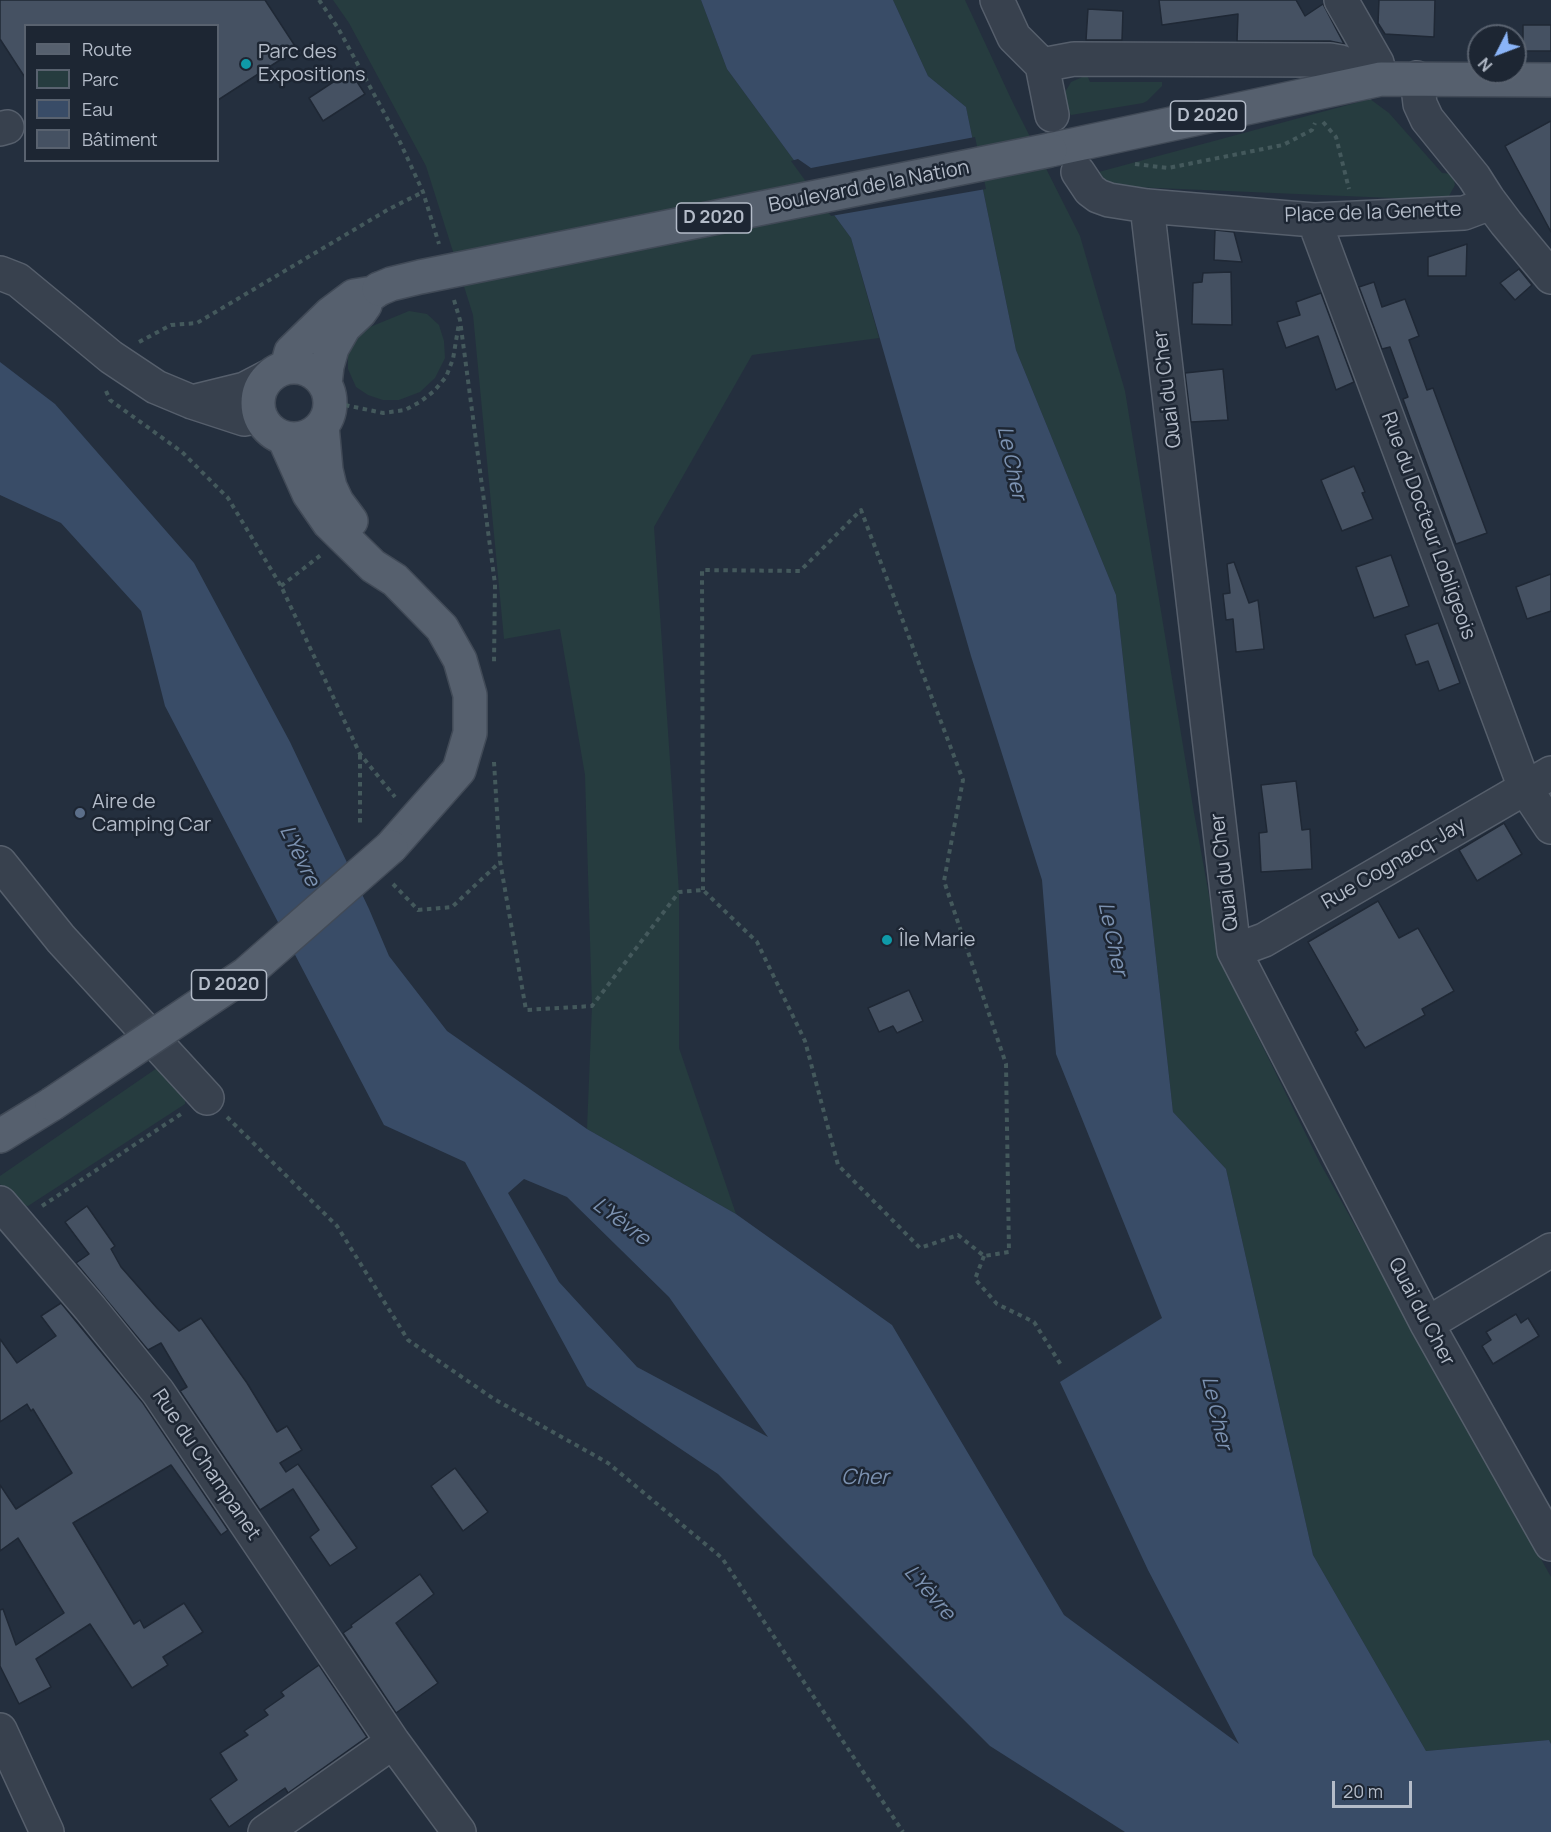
<!DOCTYPE html>
<meta charset="utf-8">
<style>
body{margin:0}
#map{position:relative;width:1551px;height:1832px;overflow:hidden;background:#242f3e;font-family:Manrope,sans-serif}
canvas{display:block}
.legend{position:absolute;left:24px;top:24px;width:195px;height:138px;box-sizing:border-box;background:#1d2633;border:2px solid #59626f;margin:0;padding:8px 10px;list-style:none;font-size:18px;color:#b4bcc9}
.legend li{display:flex;align-items:center;gap:12px;height:30px}
.legend b{width:30px;border:2px solid #59626f}
.north{position:absolute;left:1467px;top:24px;width:60px;height:60px;box-sizing:border-box;background:#1d2633;border:2px solid #59626f;border-radius:50%;rotate:228deg;font-size:16px;font-weight:700;line-height:24px;text-align:center;color:#b4bcc9}
.north::after{content:'';display:block;margin:auto;width:21px;height:27px;background:#8ab4f8;clip-path:polygon(50% 0,100% 100%,50% 72%,0 100%)}
.scale{position:absolute;left:1332px;top:1781px;width:80px;height:27px;box-sizing:border-box;border:3px solid #b4bcc9;border-top:0;padding-left:8px;font-size:18px;line-height:21px;white-space:nowrap;color:#b4bcc9;-webkit-text-stroke:4px #1d2633;paint-order:stroke}
</style>
<div id="map">
<canvas width="1551" height="1832"></canvas>
<ul class="legend">
<li><b style="height:8px;background:#56606e"></b>Route</li>
<li><b style="height:16px;background:#263c3f"></b>Parc</li>
<li><b style="height:16px;background:#394c67"></b>Eau</li>
<li><b style="height:16px;background:#455162"></b>Bâtiment</li>
</ul>
<div class="north">N</div>
<div class="scale">20 m</div>
</div>
<script>
const ctx = document.querySelector('canvas').getContext('2d');
ctx.lineJoin = 'round';
function fill(path, color) {
  ctx.fillStyle = color;
  ctx.fill(path, 'evenodd');
}
function shape(rows) {
  const path = new Path2D();
  for (const r of rows) {
    if (r.length === 3) {
      path.moveTo(r[0] + r[2], r[1]);
      path.arc(r[0], r[1], r[2], 0, 2 * Math.PI);
      continue;
    }
    path.moveTo(r[0], r[1]);
    for (let i = 2; i < r.length; i += 2) path.lineTo(r[i], r[i + 1]);
  }
  return path;
}
function stroke(path, color, width, dash) {
  ctx.strokeStyle = color;
  ctx.lineWidth = width;
  ctx.lineCap = dash ? 'butt' : 'round';
  ctx.setLineDash(dash || []);
  ctx.stroke(path);
}
function drawText(font, color, halo, rows, align = 'center') {
  ctx.font = font + ' Manrope,sans-serif';
  ctx.lineWidth = 5;
  ctx.setLineDash([]);
  ctx.textBaseline = 'middle';
  ctx.strokeStyle = halo;
  ctx.fillStyle = color;
  for (const [text, x, y, turn = 0] of rows) {
    ctx.save();
    ctx.translate(x, y);
    ctx.rotate((+turn || 0) * Math.PI / 180);
    ctx.textAlign = isNaN(turn) ? turn : align;
    if (halo) ctx.strokeText(text, 0, 0);
    ctx.fillText(text, 0, 0);
    ctx.restore();
  }
}
const green = shape([
 [333,0,701,0,727,69,851,238,879,338,752,355,654,527,679,892,679,1048,736,1214,587,1129,592,1006,585,775,560,629,504,639,473,315,426,166,349,23],
 [893,0,965,0,1013,103,1080,236,1125,391,1193,807,1221,962,1320,1163,1551,1577,1551,1744,1549,1740,1426,1751,1313,1555,1226,1169,1173,1112,1116,595,1016,350,966,107,928,76],
 [1087,75,1090,82,1162,82,1162,86,1147,101,1143,103,1071,115,1068,110,1064,94,1071,82],
 [1370,99,1389,113,1442,173,1453,174,1455,185,1449,196,1439,200,1109,186,1095,173],
 [409,311,427,314,439,325,444,341,445,358,435,378,420,392,399,400,383,400,368,395,356,387,348,369,348,352,358,337,370,327],
 [160,1066,185,1095,185,1104,28,1206,16,1205,0,1184,0,1176]
]);
const water = shape([
 [701,0,893,0,928,76,966,107,1016,350,1116,595,1173,1112,1226,1169,1313,1555,1426,1751,1549,1740,1551,1744,1551,1832,1125,1832,990,1746,718,1474,587,1386,465,1162,384,1125,165,706,141,611,61,523,0,495,0,362,55,404,194,563,290,742,369,909,389,956,447,1031,587,1129,736,1214,892,1325,1064,1615,1239,1744,1148,1570,1060,1382,1162,1318,1056,1054,1042,880,971,656,851,238,727,69],
 [524,1179,567,1197,669,1297,768,1437,637,1367,559,1282,508,1193]
]);
const pier = shape([
 [975,137,986,189,831,216,791,161,798,159,811,168]
]);
const building = shape([
 [0,0,265,0,297,49,218,100,218,26,26,26,26,79,0,39,0,0],
 [1159,0,1296,0,1305,16,1323,4,1344,44,1330,41,1237,41,1238,14,1162,25,1159,0],
 [1379,0,1435,0,1434,37,1385,34,1378,23,1379,0],
 [1088,9,1123,11,1122,40,1086,40,1088,9],
 [1523,25,1551,25,1551,51,1523,51,1523,25],
 [350,71,365,94,323,121,309,98,350,71],
 [1551,121,1551,232,1505,146,1551,121],
 [1215,230,1234,232,1242,262,1214,260,1215,230],
 [1467,244,1466,276,1428,276,1428,257,1467,244],
 [1519,269,1532,285,1515,300,1500,283,1519,269],
 [1231,272,1232,325,1192,324,1193,283,1202,282,1203,273,1231,272],
 [1374,282,1382,307,1405,299,1419,336,1409,340,1427,390,1433,388,1487,533,1456,544,1403,399,1408,397,1390,347,1382,349,1359,287,1374,282],
 [1321,293,1354,382,1336,390,1318,336,1286,348,1277,322,1300,315,1296,302,1321,293],
 [1223,369,1228,420,1191,422,1185,373,1223,369],
 [1354,466,1365,492,1362,493,1373,519,1342,531,1321,480,1354,466],
 [1391,555,1409,606,1374,618,1356,567,1391,555],
 [1234,562,1249,603,1258,600,1264,649,1236,652,1233,619,1226,620,1223,594,1230,593,1227,564,1234,562],
 [1551,574,1551,611,1527,619,1516,587,1551,574],
 [1438,623,1460,683,1439,691,1428,661,1416,665,1405,635,1438,623],
 [1296,781,1302,830,1310,829,1312,869,1261,872,1259,833,1267,832,1261,785,1296,781],
 [1504,823,1522,854,1477,881,1459,850,1504,823],
 [1378,901,1399,938,1418,928,1454,991,1422,1009,1425,1015,1365,1048,1355,1032,1358,1030,1308,942,1378,901],
 [909,990,923,1021,897,1033,893,1026,879,1032,868,1008,909,990],
 [87,1206,115,1246,111,1249,121,1267,157,1308,179,1331,201,1318,247,1383,277,1432,287,1426,302,1450,280,1463,286,1472,298,1464,357,1548,330,1566,310,1537,319,1530,293,1489,260,1510,180,1391,187,1387,161,1343,148,1350,76,1263,89,1254,65,1222,87,1206],
 [61,1303,143,1403,228,1530,221,1535,171,1465,73,1523,134,1624,140,1620,144,1628,184,1603,203,1632,163,1657,168,1665,132,1688,90,1624,36,1659,51,1687,19,1704,0,1666,0,1610,3,1609,16,1645,64,1613,18,1538,0,1551,0,1485,16,1509,72,1473,33,1409,31,1411,27,1404,0,1422,0,1339,17,1363,56,1336,41,1316,61,1303],
 [1516,1314,1521,1323,1528,1318,1539,1336,1493,1364,1482,1346,1491,1340,1486,1332,1516,1314],
 [455,1468,488,1512,463,1531,431,1486,455,1468],
 [420,1574,434,1594,396,1623,438,1683,396,1713,343,1633,352,1627,351,1625,420,1574],
 [319,1665,367,1737,288,1793,285,1788,229,1827,210,1799,237,1780,220,1753,248,1735,244,1731,268,1715,264,1710,284,1696,281,1692,319,1665]
]);
const path = shape([
 [319,0,338,28,400,142,423,192,439,244],
 [1323,122,1336,137,1349,189],
 [1135,164,1168,168,1283,145,1312,130,1315,123],
 [454,300,460,320,495,584,494,664],
 [139,342,171,325,197,323,389,209,423,192],
 [106,391,110,400,182,452,228,498,281,586,360,754,395,797],
 [345,405,383,413,405,410,420,402,434,391,446,377,453,359,459,323],
 [281,586,321,555],
 [360,755,360,825],
 [494,762,500,861,526,1010,592,1006,679,892,703,890,757,942,805,1041,838,1165,920,1248,958,1235,984,1256,1009,1252,1006,1064,944,881,963,780,861,510,800,571,702,570,703,890],
 [393,884,418,910,452,907,500,862],
 [227,1117,337,1226,408,1340,494,1399,608,1463,722,1558,903,1832],
 [42,1206,181,1114],
 [984,1256,975,1279,997,1304,1034,1322,1061,1365]
]);
const minor = shape([
 [997,0,1014,37,1042,65,1052,115],
 [1341,0,1377,63,1381,79],
 [1042,65,1074,59,1330,60,1341,62,1366,82],
 [1417,78,1420,104,1427,119,1474,177,1488,199,1506,223,1551,277],
 [0,129,7,127],
 [1078,172,1090,190,1098,196,1109,200,1147,206,1314,220,1464,213,1480,207,1488,199],
 [1147,206,1234,951,1427,1324,1551,1544],
 [1314,220,1525,788,1551,827],
 [0,273,18,280,111,357,156,387,192,402,244,419,260,416],
 [192,402,245,389,268,377],
 [0,863,61,939,207,1098],
 [1234,951,1264,940,1551,773],
 [0,1203,90,1308,158,1392,393,1742],
 [1427,1324,1551,1250],
 [0,1730,47,1832],
 [265,1832,393,1742,459,1832]
]);
const major = shape([
 [1050,150,1381,79,1551,80],
 [294,403,36],
 [287,367,291,352,330,314,354,296,373,293,379,289],
 [325,384,327,366,332,348,344,327,360,312,365,305],
 [322,426,326,470,330,487,337,502,351,521],
 [284,438,309,494,329,523,373,566,395,580,442,628,460,660,470,695,470,733,459,770,391,847],
 [0,1136,52,1104]
]);
const majorBridge = shape([
 [379,289,391,284,420,277,1050,150],
 [52,1104,246,974,391,847]
]);
const markers = [
 [246,64,6,"#0f9aa8"],
 [80,813,6,"#5c6f8a"],
 [887,940,6,"#0f9aa8"]
];
const shields = [
 [1208,116,75],
 [714,218,75],
 [229,985,75]
];
const shieldNames = [
 ["D 2020",1208,116],
 ["D 2020",714,218],
 ["D 2020",229,985]
];
const poiNames = [
 ["Parc des",258,52],
 ["Expositions",258,75],
 ["Aire de",92,802],
 ["Camping Car",92,825],
 ["Île Marie",899,940]
];
const streetNames = [
 ["Boulevard de la Nation",869,187,-11],
 ["Place de la Genette",1373,213,-2],
 ["Quai du Cher",1168,389,-97],
 ["Rue du Docteur Lobligeois",1428,526,70],
 ["Rue Cognacq-Jay",1394,864,-30],
 ["Quai du Cher",1225,872,-97],
 ["Quai du Cher",1421,1312,62],
 ["Rue du Champanet",206,1465,56]
];
const waterNames = [
 ["Le Cher",1011,463,78],
 ["L'Yèvre",299,856,64],
 ["Le Cher",1112,939,78],
 ["L'Yèvre",621,1222,37],
 ["Le Cher",1216,1413,77],
 ["Cher",865,1478],
 ["L'Yèvre",929,1593,49]
];
fill(green, '#263c3f');
fill(water, '#394c67');
fill(pier, '#242f3e');
fill(building, '#455162');
stroke(building, '#1f2835', 1.5);
stroke(minor, '#565f6c', 36);
stroke(major, '#414a57', 36);
stroke(path, '#44595c', 4, [4.5, 4.5]);
stroke(minor, '#38414e', 33);
stroke(major, '#56606e', 33);
stroke(majorBridge, '#414a57', 36, []);
stroke(majorBridge, '#56606e', 33);
for (const [x, y, r, color] of markers) {
  const dot = new Path2D();
  dot.arc(x, y, r, 0, 2 * Math.PI);
  ctx.fillStyle = color;
  ctx.fill(dot);
  stroke(dot, '#1d2633', 2);
}
for (const [x, y, w] of shields) {
  const box = new Path2D();
  box.roundRect(x - w / 2, y - 15, w, 30, 4.5);
  ctx.fillStyle = '#1d2633';
  ctx.fill(box);
  stroke(box, '#b4bcc9', 1.5);
}
drawText('bold 18px', '#b4bcc9', null, shieldNames);
drawText('20px', '#b4bcc9', '#1d2633', poiNames, 'left');
drawText('20px', '#b4bcc9', '#1d2633', streetNames);
drawText('italic 21px', '#7c92b1', '#1d2633', waterNames);
</script>
